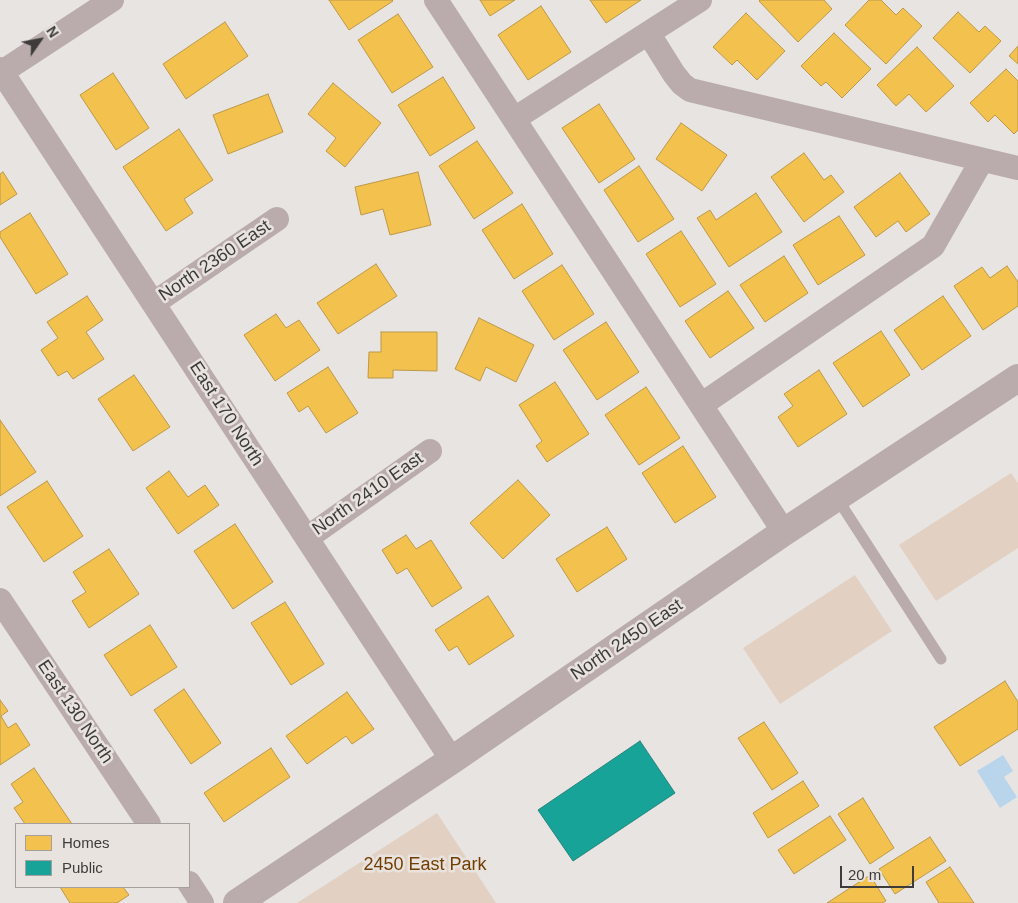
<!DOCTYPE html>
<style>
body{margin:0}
#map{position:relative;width:1018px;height:903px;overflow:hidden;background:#e7e4e1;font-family:Helvetica,sans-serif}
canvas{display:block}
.legend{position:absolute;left:15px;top:823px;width:175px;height:65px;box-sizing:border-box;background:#e9e3df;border:1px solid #a5a09d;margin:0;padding:6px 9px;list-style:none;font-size:15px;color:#3e3c3a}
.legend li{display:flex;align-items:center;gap:10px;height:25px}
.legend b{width:25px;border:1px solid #a5a09d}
.north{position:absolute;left:15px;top:15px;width:50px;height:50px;-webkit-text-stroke:4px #e9e3df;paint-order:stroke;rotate:57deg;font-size:14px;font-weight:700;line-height:20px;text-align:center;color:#3e3c3a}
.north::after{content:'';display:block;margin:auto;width:18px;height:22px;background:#3e3c3a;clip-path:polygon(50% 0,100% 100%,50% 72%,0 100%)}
.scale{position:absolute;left:840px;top:866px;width:74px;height:22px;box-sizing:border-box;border:2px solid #3e3c3a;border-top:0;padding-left:6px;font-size:15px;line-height:18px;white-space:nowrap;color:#3e3c3a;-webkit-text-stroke:4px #e9e3df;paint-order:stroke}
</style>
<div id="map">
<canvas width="1018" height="903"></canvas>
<ul class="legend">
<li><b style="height:14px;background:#f2c14e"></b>Homes</li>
<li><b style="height:14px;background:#17a398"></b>Public</li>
</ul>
<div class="north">N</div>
<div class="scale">20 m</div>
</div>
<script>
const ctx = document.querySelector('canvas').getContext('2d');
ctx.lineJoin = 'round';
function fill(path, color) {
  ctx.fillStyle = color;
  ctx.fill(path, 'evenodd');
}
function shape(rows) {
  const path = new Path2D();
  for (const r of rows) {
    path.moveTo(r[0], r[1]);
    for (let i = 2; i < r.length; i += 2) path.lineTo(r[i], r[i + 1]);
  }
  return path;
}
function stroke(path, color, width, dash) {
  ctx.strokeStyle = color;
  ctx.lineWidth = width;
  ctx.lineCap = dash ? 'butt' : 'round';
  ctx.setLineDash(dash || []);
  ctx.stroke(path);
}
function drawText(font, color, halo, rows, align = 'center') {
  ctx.font = font + ' Helvetica,sans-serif';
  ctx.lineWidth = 5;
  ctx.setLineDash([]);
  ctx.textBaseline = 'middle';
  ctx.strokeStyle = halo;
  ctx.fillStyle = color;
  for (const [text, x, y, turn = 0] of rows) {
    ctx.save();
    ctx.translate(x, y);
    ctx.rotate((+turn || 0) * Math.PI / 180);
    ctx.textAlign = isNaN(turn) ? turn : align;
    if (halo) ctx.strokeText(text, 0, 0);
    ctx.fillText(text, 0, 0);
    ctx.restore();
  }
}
const green = shape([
 [1011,473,1018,483,1018,548,936,601,899,545],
 [855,575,892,631,780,704,743,648],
 [437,813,496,903,297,903]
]);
const water = shape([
 [1003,755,1013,771,1004,777,1017,797,1000,808,977,771]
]);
const homes = shape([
 [329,0,392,0,393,1,349,30,329,0],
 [480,0,515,0,490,16,480,0],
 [590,0,641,0,606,23,590,0],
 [760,0,824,0,832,9,798,42,759,1,760,0],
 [869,0,881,0,896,15,903,8,922,26,886,64,845,25,869,0],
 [541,6,571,52,528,80,498,35,541,6],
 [958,12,979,32,985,26,1001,41,970,73,933,38,958,12],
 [746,13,785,51,757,80,737,60,732,65,713,47,746,13],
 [398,14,433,67,392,93,358,40,398,14],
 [225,22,248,56,186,99,163,64,225,22],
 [834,33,871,69,842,98,826,82,821,86,801,66,834,33],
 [1018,46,1018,64,1009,56,1018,46],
 [917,47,954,86,926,112,909,94,896,106,877,85,917,47],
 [1006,69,1018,81,1018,130,1014,134,995,115,988,122,970,103,1006,69],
 [113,73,149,128,116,150,80,95,113,73],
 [443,77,475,128,430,156,398,105,443,77],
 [333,83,381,123,345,167,326,151,336,138,308,114,333,83],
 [268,94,283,132,228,154,213,115,268,94],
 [599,104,635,159,599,183,562,128,599,104],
 [681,123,727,155,702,191,656,159,681,123],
 [179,129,213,180,184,199,193,213,166,231,123,167,179,129],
 [477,141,513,193,474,219,439,166,477,141],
 [804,153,824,180,831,175,844,192,804,222,771,177,804,153],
 [639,166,674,219,638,242,604,190,639,166],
 [3,172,17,194,0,205,0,174,3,172],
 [418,172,431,225,390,235,383,209,361,215,355,187,418,172],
 [900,173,930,214,906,232,898,221,876,237,854,207,900,173],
 [756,193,782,232,729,267,697,218,710,210,716,220,756,193],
 [522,204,553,254,514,279,482,230,522,204],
 [30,213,68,274,36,294,0,237,0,232,30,213],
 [839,216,865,255,818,285,793,245,839,216],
 [681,231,716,284,680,307,646,254,681,231],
 [784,256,808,293,765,322,740,285,784,256],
 [376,264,397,296,338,334,317,303,376,264],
 [562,265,594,314,554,340,522,291,562,265],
 [1007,266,1018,282,1018,306,983,330,954,286,982,267,990,278,1007,266],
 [728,291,754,328,710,358,685,321,728,291],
 [87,296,103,320,86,332,104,359,73,379,67,371,58,376,41,350,58,338,47,322,87,296],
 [943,296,971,336,922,370,894,330,943,296],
 [276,314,286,328,299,320,320,350,275,381,244,335,276,314],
 [479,318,534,345,516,382,486,367,480,381,455,369,479,318],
 [606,322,639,372,597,400,563,350,606,322],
 [881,331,910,375,863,407,833,363,881,331],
 [381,332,437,332,437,371,393,370,393,378,368,378,369,352,381,352,381,332],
 [328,367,358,413,326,433,308,406,299,412,287,393,328,367],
 [819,370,847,414,798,447,778,417,793,406,784,394,819,370],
 [134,375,170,427,133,451,98,399,134,375],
 [555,382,589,434,547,462,536,446,542,441,519,405,555,382],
 [646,387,680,438,639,465,605,415,646,387],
 [0,420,36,472,0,496,0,420],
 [683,446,716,497,675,523,642,473,683,446],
 [169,471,188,497,205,485,219,505,178,534,146,488,169,471],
 [518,480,550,515,503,559,470,523,518,480],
 [47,481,83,536,44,562,7,507,47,481],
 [235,524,273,582,233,609,194,551,235,524],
 [607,527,627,559,577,592,556,559,607,527],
 [406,535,416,549,431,540,462,588,432,607,407,568,397,574,382,550,406,535],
 [109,549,139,594,89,628,72,601,86,592,73,572,109,549],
 [488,596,514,636,469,665,457,646,449,651,435,630,488,596],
 [285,602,324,664,291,685,251,623,285,602],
 [150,625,177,667,131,696,104,655,150,625],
 [1005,681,1018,702,1018,729,960,766,934,727,1005,681],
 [184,689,221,743,191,764,154,710,184,689],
 [347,692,374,729,352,744,346,736,307,764,286,736,347,692],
 [0,700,8,711,1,716,8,728,16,723,30,745,0,765,0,700],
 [764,722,798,773,772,790,738,738,764,722],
 [271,748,290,777,224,822,204,793,271,748],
 [34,768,72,824,25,824,14,808,23,802,11,784,34,768],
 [803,781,819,806,768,838,753,813,803,781],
 [863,798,894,848,870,864,838,814,863,798],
 [830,816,846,840,794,874,778,850,830,816],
 [930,837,946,861,895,894,879,869,930,837],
 [950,867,974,903,939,903,926,882,950,867],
 [870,875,886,901,882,903,827,903,870,875],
 [60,887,123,887,129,895,117,903,70,903,60,887]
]);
const public = shape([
 [640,741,675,793,573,861,538,810,640,741]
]);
const service = shape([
 [837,498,941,659]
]);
const minor = shape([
 [436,0,784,532],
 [649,34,674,74,682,84,690,90,1018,168],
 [0,69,452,760],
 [2,72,112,0],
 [514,119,700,0],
 [154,303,277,219],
 [701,405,933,246,982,160],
 [307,538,430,451],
 [0,600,149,824],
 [189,883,202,903]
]);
const tertiary = shape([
 [237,903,452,760,784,532,1018,378]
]);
const streetNames = [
 ["North 2360 East",215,261,-34],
 ["East 170 North",226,414,57],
 ["North 2410 East",368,494,-35],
 ["North 2450 East",627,640,-34],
 ["East 130 North",75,712,56]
];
const parkNames = [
 ["2450 East Park",425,865]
];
fill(green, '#e2d1c3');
fill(water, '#b9d5ec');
fill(homes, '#f2c14e');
stroke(homes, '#bc9948', 1);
fill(public, '#17a398');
stroke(public, '#23847c', 1);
stroke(service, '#baacac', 11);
stroke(minor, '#baacac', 24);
stroke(tertiary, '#baacac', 28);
drawText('18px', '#3e3c3a', '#e9e3df', streetNames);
drawText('18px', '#713e02', '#e9e3df', parkNames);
</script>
